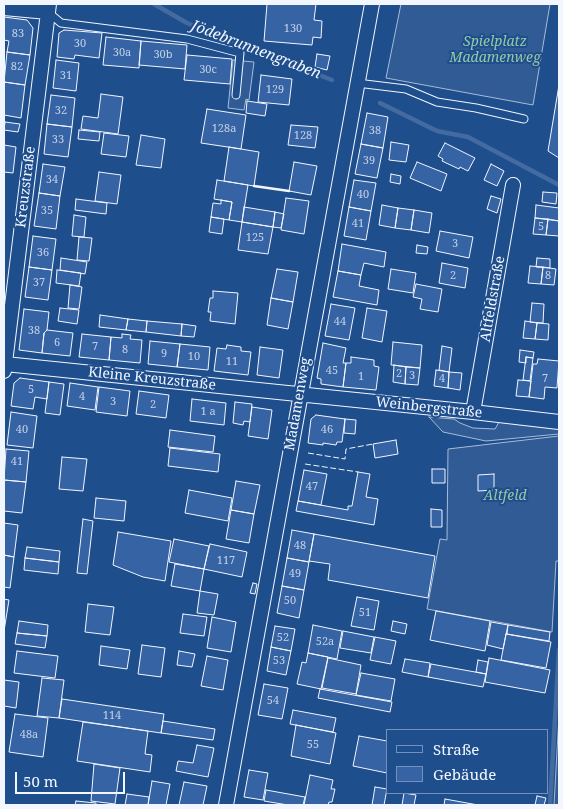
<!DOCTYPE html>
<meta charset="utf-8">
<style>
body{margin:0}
#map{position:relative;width:563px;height:809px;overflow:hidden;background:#1f4e8c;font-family:"Noto Serif",serif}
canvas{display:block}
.frame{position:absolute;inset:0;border:5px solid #f2f6ff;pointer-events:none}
.legend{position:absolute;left:386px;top:729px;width:162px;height:65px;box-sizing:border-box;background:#1f4e8c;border:1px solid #7391ba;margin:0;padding:6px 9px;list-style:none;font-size:15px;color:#f2f6ff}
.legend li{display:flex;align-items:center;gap:10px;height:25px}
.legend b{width:25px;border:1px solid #7391ba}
.scale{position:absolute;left:15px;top:772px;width:110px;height:22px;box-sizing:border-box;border:2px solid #f2f6ff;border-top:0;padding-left:6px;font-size:15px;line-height:18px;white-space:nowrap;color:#f2f6ff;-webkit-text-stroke:4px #1f4e8c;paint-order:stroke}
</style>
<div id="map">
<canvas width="563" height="809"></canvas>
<div class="frame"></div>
<ul class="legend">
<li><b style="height:6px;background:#1f4e8c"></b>Straße</li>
<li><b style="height:14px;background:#3563a3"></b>Gebäude</li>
</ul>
<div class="scale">50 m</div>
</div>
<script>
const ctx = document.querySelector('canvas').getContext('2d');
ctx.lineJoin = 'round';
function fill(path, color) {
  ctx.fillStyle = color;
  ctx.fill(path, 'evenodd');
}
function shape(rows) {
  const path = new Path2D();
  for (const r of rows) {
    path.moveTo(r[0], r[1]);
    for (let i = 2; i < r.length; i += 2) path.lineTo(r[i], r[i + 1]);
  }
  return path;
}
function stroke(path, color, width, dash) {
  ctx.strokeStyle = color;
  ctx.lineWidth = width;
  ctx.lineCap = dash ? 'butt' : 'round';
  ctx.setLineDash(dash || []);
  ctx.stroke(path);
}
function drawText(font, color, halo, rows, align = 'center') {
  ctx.font = font + ' "Noto Serif",serif';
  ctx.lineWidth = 4;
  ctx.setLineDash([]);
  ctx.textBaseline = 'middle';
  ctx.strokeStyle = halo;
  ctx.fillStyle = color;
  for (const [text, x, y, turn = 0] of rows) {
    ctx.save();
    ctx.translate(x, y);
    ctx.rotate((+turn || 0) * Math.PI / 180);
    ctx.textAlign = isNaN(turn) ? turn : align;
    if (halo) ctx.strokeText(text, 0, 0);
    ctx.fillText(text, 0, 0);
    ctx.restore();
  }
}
const built = shape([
 [401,4,550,4,533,105,386,78,401,4],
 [233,60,254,62,249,100,246,99,244,110,228,108,233,60],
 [429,417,454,419,460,423,473,428,495,429,499,422,559,429,559,434,486,441,443,432,429,417],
 [559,436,559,561,556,561,552,632,427,609,440,539,447,540,448,449,559,436],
 [559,715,559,805,554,805,559,715]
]);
const stream = shape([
 [154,4,187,23,332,80],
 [380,103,437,131,468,137,559,185],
 [550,805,559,650]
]);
const building = shape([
 [267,4,316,4,314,20,322,21,321,38,313,37,312,45,264,41,267,4],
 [4,17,27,20,33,28,30,55,7,52,9,41,4,40,4,17],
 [64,30,102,33,99,58,75,55,74,59,57,57,59,33,64,30],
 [106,37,141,41,139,68,103,65,106,37],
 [141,41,187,45,185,69,139,65,141,41],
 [7,52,30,55,25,85,4,82,7,52],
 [317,54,330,56,327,70,315,67,317,54],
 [187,55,232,59,230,84,184,80,187,55],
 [56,60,79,63,76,91,53,88,56,60],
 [261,75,292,79,289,105,258,102,261,75],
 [4,82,25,85,21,118,4,115,4,82],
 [559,85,559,158,548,151,559,85],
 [101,94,123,97,118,134,81,129,83,116,98,118,101,94],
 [51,95,75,98,72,127,47,124,51,95],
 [247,101,267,104,265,116,246,113,247,101],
 [207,109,246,115,241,149,201,143,207,109],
 [367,113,388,117,383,148,361,144,367,113],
 [5,122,20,124,18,132,4,130,5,122],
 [47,124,72,127,68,157,44,154,47,124],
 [291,125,318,127,315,148,288,145,291,125],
 [79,130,100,132,99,141,78,139,79,130],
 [104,133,129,136,126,157,101,154,104,133],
 [141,135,165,139,161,168,136,165,141,135],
 [391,142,409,145,406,162,389,160,391,142],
 [445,143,475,158,468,171,460,167,459,169,442,161,443,159,438,156,445,143],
 [361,144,383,148,377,178,355,174,361,144],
 [4,145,16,147,13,173,4,172,4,145],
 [229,147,259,152,254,186,224,181,229,147],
 [294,162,317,166,311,195,289,191,294,162],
 [417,162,447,174,441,191,410,178,417,162],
 [43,164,65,167,60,196,39,193,43,164],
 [491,164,504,171,497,186,484,180,491,164],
 [99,172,121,175,117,204,95,201,99,172],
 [391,174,401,176,400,184,390,182,391,174],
 [217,180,248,185,242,222,229,220,232,202,214,199,217,180],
 [354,180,376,183,371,211,349,207,354,180],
 [543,192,557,193,556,204,542,202,543,192],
 [39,193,60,196,56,229,34,226,39,193],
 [491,196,501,199,497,213,487,209,491,196],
 [286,198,309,201,304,234,281,230,286,198],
 [76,199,107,203,106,214,75,210,76,199],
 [221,200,232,202,229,220,211,217,213,203,221,204,221,200],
 [382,205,398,208,395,228,379,225,382,205],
 [536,205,559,208,559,221,535,218,536,205],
 [244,207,275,212,273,227,242,222,244,207],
 [349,207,371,211,366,240,344,236,349,207],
 [398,208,414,210,411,230,395,228,398,208],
 [414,210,432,213,429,233,411,230,414,210],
 [275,212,284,214,281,228,273,227,275,212],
 [74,215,86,217,84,237,72,236,74,215],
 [211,217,224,219,222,234,209,232,211,217],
 [535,218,548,219,546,235,533,234,535,218],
 [548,219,559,221,559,236,546,235,548,219],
 [242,222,273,227,268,254,238,250,242,222],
 [440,231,473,237,469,258,436,251,440,231],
 [33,236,56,239,52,270,29,267,33,236],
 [79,237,92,238,89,261,77,260,79,237],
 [342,244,386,252,384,267,364,263,361,275,338,271,342,244],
 [417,245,428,247,427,254,416,253,417,245],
 [61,258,87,262,85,274,60,270,61,258],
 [537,258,550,259,550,268,536,267,537,258],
 [442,263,468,268,465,288,439,283,442,263],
 [530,266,543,267,541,284,528,283,530,266],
 [29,267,52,270,48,300,25,297,29,267],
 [543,267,556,269,554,285,541,284,543,267],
 [277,269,298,272,293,302,271,298,277,269],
 [391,269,416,273,413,293,388,289,391,269],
 [57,270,81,273,79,286,56,283,57,270],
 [338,271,361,275,359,286,379,290,377,305,333,297,338,271],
 [416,284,442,289,438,312,420,309,422,299,413,297,416,284],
 [70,285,82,287,79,309,68,308,70,285],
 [213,291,238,293,235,324,210,321,211,312,208,312,210,298,213,298,213,291],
 [271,298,293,302,288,329,267,325,271,298],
 [532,303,544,304,543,323,530,322,532,303],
 [331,304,355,308,349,340,325,336,331,304],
 [60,308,79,310,77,324,58,321,60,308],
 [367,308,387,311,382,342,362,338,367,308],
 [24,309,49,312,47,330,44,333,42,353,19,350,24,309],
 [100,315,128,319,126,330,99,327,100,315],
 [128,319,147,321,146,332,126,330,128,319],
 [147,321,182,324,181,336,146,332,147,321],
 [525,321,537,323,535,339,523,338,525,321],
 [537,323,549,324,548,340,535,339,537,323],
 [182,324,196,326,194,337,181,336,182,324],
 [47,330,73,333,70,356,42,353,44,333,47,330],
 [82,334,111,337,109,360,79,357,82,334],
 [122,334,131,335,130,339,142,340,140,363,109,360,111,337,122,338,122,334],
 [150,341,180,344,177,367,148,364,150,341],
 [393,342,422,345,420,368,391,365,393,342],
 [323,343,346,348,343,363,346,363,343,387,321,384,321,379,317,378,323,343],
 [180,344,210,347,208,370,177,367,180,344],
 [227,345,241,347,241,351,251,352,248,375,214,371,217,348,226,349,227,345],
 [442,346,452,348,449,372,439,370,442,346],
 [260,347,283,350,279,378,257,375,260,347],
 [520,350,534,352,533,358,526,357,526,363,519,362,520,350],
 [351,357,374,360,374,366,379,367,376,390,343,387,346,363,351,363,351,357],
 [526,357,533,358,530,381,523,380,526,357],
 [538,359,559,361,557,388,545,387,544,399,529,397,533,364,537,364,538,359],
 [394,365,406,367,405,384,393,382,394,365],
 [406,367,420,368,418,385,405,384,406,367],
 [436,370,449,372,448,388,434,386,436,370],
 [449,372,462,373,460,390,448,388,449,372],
 [20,378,49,382,47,399,35,397,33,409,11,406,14,383,20,378],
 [518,380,531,381,529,397,516,396,518,380],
 [49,382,64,384,60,415,45,413,49,382],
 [70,383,98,387,95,410,67,406,70,383],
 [99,387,130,391,127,416,96,412,99,387],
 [139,391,169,395,166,418,136,414,139,391],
 [192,399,226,403,224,425,190,421,192,399],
 [235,402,252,404,250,422,244,421,243,425,233,423,235,402],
 [252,407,272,410,268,439,248,436,252,407],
 [11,412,37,416,33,448,7,445,11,412],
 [316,415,345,419,342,442,337,442,336,445,323,443,323,445,308,443,311,419,316,415],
 [345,419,356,420,355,434,344,433,345,419],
 [170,430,215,436,213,452,168,447,170,430],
 [396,440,398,454,375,458,373,444,396,440],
 [170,448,220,454,218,472,168,466,170,448],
 [6,449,29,451,26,482,4,480,6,449],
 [62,457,87,459,83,491,59,489,62,457],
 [432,469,445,469,445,483,432,483,432,469],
 [304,470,327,474,321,505,298,501,304,470],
 [358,472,370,474,366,497,378,499,374,525,296,511,298,501,348,510,348,506,352,506,358,472],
 [494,474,494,490,478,491,478,475,494,474],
 [4,480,26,482,22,513,4,511,4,480],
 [236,481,260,485,254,514,231,510,236,481],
 [189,490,232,498,228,521,185,513,189,490],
 [96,498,126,501,124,521,94,518,96,498],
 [431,509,442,510,442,527,431,527,431,509],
 [231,510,254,514,249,543,226,539,231,510],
 [83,519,93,521,87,574,77,573,83,519],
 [4,523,18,525,14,557,4,555,4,523],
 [292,530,314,534,309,562,287,558,292,530],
 [118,532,171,541,165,581,143,577,113,565,118,532],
 [314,534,435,556,428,598,328,580,330,564,309,561,314,534],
 [174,539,209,546,204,569,169,562,174,539],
 [210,544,247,552,242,577,204,569,210,544],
 [27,547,60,551,59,562,25,558,27,547],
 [4,555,14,557,10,588,4,587,4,555],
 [25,558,59,562,58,574,24,570,25,558],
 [287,558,309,562,304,590,282,586,287,558],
 [175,564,204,569,200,591,171,586,175,564],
 [253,583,257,584,255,594,250,593,253,583],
 [282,586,304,590,299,618,277,613,282,586],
 [200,591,218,594,214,615,197,613,200,591],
 [357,597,379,601,374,630,351,626,357,597],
 [4,599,9,600,4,631,4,599],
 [88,604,114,607,110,635,85,632,88,604],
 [436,611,490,621,485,651,430,640,436,611],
 [183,614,207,617,204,636,180,633,183,614],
 [212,617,236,622,231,652,207,648,212,617],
 [19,621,48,625,47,636,17,633,19,621],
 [393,621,407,624,405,634,391,631,393,621],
 [491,622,508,625,503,649,487,645,491,622],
 [313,625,342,631,337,659,308,653,313,625],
 [508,625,550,632,549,641,507,634,508,625],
 [275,626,295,629,291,651,271,647,275,626],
 [343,631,374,637,371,653,340,648,343,631],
 [17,633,47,636,45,648,15,644,17,633],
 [506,634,551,642,546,668,501,660,506,634],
 [375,637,396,641,391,664,370,660,375,637],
 [142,645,165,648,161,677,138,674,142,645],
 [101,646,130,650,127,669,99,665,101,646],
 [271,647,291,651,286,675,267,671,271,647],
 [17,651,58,656,55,678,14,673,17,651],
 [179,651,195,654,192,667,177,665,179,651],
 [308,653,328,657,321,689,297,684,302,662,306,663,308,653],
 [207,656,228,660,223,690,201,686,207,656],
 [328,658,361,665,356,694,322,688,328,658],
 [489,658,550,670,545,693,485,682,489,658],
 [405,659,430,663,428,677,402,672,405,659],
 [478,660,488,662,486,674,476,672,478,660],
 [431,664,486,674,483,687,428,677,431,664],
 [361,673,395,679,391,701,356,695,361,673],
 [42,678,64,680,59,718,37,716,42,678],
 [4,680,19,682,16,708,4,706,4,680],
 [264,684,288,688,282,719,258,715,264,684],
 [320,689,392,702,390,712,318,698,320,689],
 [62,699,164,714,161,733,59,718,62,699],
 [293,710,336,718,333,732,290,724,293,710],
 [15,714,48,718,43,757,9,752,15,714],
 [163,721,215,729,213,740,161,733,163,721],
 [83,722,148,731,145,754,152,755,150,772,77,761,83,722],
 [296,725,336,733,330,764,291,756,296,725],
 [359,736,387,741,387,773,353,766,359,736],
 [197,745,214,748,208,777,176,771,178,761,193,763,197,745],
 [94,764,120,768,115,804,91,801,94,764],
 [249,770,268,773,263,800,244,797,249,770],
 [310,775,333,780,331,789,335,789,332,802,329,802,328,805,304,805,310,775],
 [152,781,170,784,166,805,148,805,152,781],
 [184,782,207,786,203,805,179,805,184,782],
 [375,787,387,789,384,805,372,805,375,787],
 [266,790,305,797,303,805,288,805,264,801,266,790],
 [404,793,416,795,414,805,402,805,404,793],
 [127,794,149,797,148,805,125,805,127,794],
 [537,796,546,798,544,805,535,805,537,796],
 [445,799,478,805,444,805,445,799],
 [76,801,96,803,96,805,75,805,76,801]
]);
const lane = shape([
 [49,13,61,23,187,39,240,53,236,95],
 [357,83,406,89,437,102,476,108,524,119]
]);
const street = shape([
 [4,8,48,12],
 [5,364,473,412,559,422],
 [4,371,49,4],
 [473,412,513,185],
 [226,805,372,4]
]);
const fence = shape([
 [308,453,345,459,346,449,373,444],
 [305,464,358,472]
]);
const wall = shape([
 [254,186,289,191]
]);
const numberNames = [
 ["130",293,29],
 ["83",18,34],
 ["30",80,44],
 ["30a",122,53],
 ["30b",163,55],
 ["82",17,67],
 ["30c",208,70],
 ["31",66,76],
 ["129",275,90],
 ["32",61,111],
 ["128a",224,129],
 ["38",375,131],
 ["128",303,136],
 ["33",58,140],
 ["39",369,161],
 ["34",52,180],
 ["40",363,195],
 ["35",47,211],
 ["41",358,224],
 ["5",541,227],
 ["125",255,238],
 ["3",455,244],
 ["36",43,253],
 ["2",453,276],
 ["8",548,276],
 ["37",39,283],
 ["44",340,322],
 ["38",34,331],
 ["6",57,343],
 ["7",95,347],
 ["8",125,350],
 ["9",164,354],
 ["10",194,357],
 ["11",232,362],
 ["45",332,371],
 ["2",399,374],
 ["3",412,376],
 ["1",361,377],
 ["4",442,379],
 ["7",545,379],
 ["5",31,390],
 ["4",82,397],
 ["3",113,402],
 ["2",153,405],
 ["1 a",208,412],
 ["40",22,430],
 ["46",327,430],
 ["41",17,462],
 ["47",312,487],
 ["48",300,546],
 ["117",226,561],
 ["49",295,574],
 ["50",290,601],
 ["51",365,613],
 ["52",283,638],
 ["52a",325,642],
 ["53",279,661],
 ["54",273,701],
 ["114",112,716],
 ["48a",29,735],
 ["55",313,745]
];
const parkNames = [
 ["Spielplatz",495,42],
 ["Madamenweg",495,58],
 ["Altfeld",505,496]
];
const streetNames = [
 ["Kreuzstraße",26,187,-83],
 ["Altfeldstraße",493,299,-80],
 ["Kleine Kreuzstraße",152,379,6],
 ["Madamenweg",298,404,-80],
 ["Weinbergstraße",429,408,6]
];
const waterNames = [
 ["Jödebrunnengraben",256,50,21]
];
fill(built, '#305b95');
stroke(built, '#a8bbd7', 1);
stroke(stream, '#446ba0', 4.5);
fill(building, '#3563a3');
stroke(building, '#f2f6ff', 1);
stroke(lane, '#f2f6ff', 9);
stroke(street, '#f2f6ff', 16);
stroke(lane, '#1f4e8c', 7);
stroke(street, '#1f4e8c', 14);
stroke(fence, '#f2f6ff', 1, [6, 2.5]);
stroke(wall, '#f2f6ff', 2.5);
drawText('11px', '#c3d1e8', null, numberNames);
drawText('italic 14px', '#97c8a6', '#1f4e8c', parkNames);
drawText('14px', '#f2f6ff', '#1f4e8c', streetNames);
drawText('italic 15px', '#f2f6ff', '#1f4e8c', waterNames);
</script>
